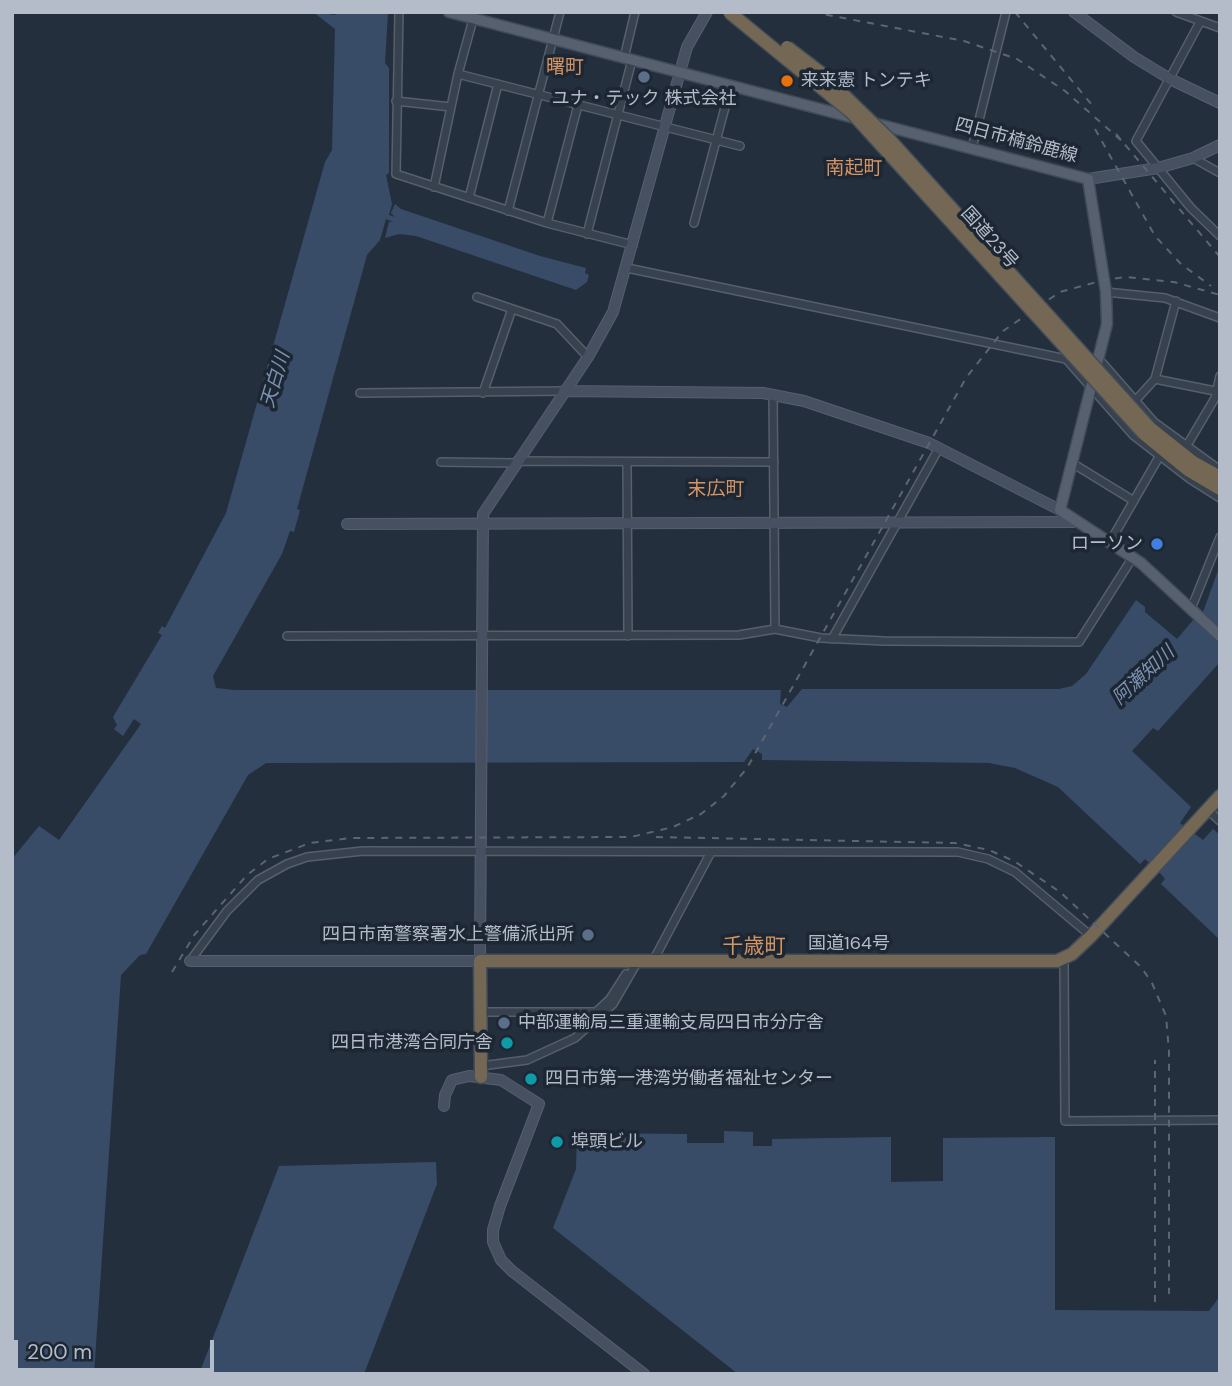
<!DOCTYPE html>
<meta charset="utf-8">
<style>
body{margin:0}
#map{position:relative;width:1232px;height:1386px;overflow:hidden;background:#242f3e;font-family:"DM Sans",sans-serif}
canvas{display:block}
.frame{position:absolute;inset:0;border:14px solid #b4bcc9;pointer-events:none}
.scale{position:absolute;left:14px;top:1340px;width:200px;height:32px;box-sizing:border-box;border:4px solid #b4bcc9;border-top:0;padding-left:9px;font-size:21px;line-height:24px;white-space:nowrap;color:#b4bcc9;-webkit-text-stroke:5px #1d2633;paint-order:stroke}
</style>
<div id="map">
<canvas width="1232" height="1386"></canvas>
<div class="frame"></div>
<div class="scale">200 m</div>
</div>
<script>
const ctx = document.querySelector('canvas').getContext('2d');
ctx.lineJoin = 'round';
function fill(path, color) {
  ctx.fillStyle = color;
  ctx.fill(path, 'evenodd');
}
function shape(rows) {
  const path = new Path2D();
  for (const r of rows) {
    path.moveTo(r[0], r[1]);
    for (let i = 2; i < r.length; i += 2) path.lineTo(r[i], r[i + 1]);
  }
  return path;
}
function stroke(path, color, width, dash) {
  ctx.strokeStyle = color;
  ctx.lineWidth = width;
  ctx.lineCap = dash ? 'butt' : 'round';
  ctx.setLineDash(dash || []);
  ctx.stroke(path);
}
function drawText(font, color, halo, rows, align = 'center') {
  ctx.font = font + ' "DM Sans","Noto Sans JP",sans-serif';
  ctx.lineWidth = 7;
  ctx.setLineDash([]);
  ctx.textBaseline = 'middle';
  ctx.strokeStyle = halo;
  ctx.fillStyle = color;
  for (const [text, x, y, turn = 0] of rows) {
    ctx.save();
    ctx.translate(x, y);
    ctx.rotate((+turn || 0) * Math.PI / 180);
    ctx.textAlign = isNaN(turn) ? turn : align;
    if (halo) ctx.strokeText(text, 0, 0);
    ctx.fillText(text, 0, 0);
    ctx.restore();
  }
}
const water = shape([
 [313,12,335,15,337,12,388,12,385,63,389,68,389,173,386,175,392,204,389,215,395,217,391,213,395,204,401,209,540,256,586,268,585,273,589,275,587,282,576,290,416,236,399,234,385,238,389,222,393,222,386,219,380,240,367,255,297,509,300,510,294,532,290,531,282,554,213,676,216,688,235,690,781,690,780,704,787,707,802,689,1059,689,1072,686,1086,674,1136,600,1145,607,1145,612,1177,639,1200,612,1203,612,1220,565,1220,662,1158,731,1153,728,1132,751,1191,807,1180,823,1203,840,1213,829,1220,835,1220,940,1161,884,1165,879,1161,874,1145,859,1140,864,1058,787,1015,768,989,763,762,760,762,754,753,749,744,762,266,763,248,775,146,954,140,955,121,975,94,1374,12,1374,12,859,39,826,59,840,141,724,134,719,123,736,114,729,117,725,113,717,162,635,158,633,162,626,165,628,226,513,325,162,332,150,335,29],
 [724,1131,753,1132,753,1146,772,1146,772,1139,891,1137,891,1182,943,1181,943,1138,1055,1137,1055,1310,1209,1311,1220,1296,1220,1374,738,1374,553,1228,576,1169,577,1133,687,1134,687,1143,724,1143],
 [436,1162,437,1184,364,1374,199,1374,279,1166]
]);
const street = shape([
 [399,12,396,174,547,223,633,245],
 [1176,12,1220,28],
 [1200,22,1136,141,1191,208,1220,236],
 [624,58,635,12],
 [458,74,740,146],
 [396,101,451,107],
 [972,148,1006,12],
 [1193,158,1220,173],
 [434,187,458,74,475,12],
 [469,198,498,84],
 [508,211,560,12],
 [547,223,578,105],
 [694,223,731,85],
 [587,234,632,60],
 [627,268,1066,359,1133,435,1190,479,1220,498],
 [1106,292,1165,298,1220,318],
 [477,297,557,324,588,357],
 [1099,359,1154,422,1220,470],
 [1155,379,1176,301],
 [360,393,564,391],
 [483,393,512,309],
 [773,395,775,629],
 [1135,401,1155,379,1220,392],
 [1186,447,1215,398,1220,376],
 [517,461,774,462],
 [441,462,516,463],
 [627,463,628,636],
 [1072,463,1134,501],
 [1110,542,1159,457],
 [1191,609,1220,537],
 [287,636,739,635,775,629,821,638,884,641,1079,642,1133,557],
 [832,639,939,448],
 [1207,809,1220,821],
 [1064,960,1065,1121,1220,1120],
 [190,961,227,911,258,880,287,864,307,857,363,851,958,852,988,859,1015,872,1091,936],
 [653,961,711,852],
 [481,1012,596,1012,610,999,626,974],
 [481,1066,527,1060,575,1038,613,1004,638,961]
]);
const secondary = shape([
 [1074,12,1134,57,1170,79,1220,103],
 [1088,179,1158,168,1193,158,1220,145],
 [564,391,763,393,804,401,929,443,1060,510],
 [347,524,1076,522],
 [190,961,480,961,483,514,588,357,613,312,687,47,707,12],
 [444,1106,445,1095,452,1080,469,1076,501,1080,539,1104,500,1206,493,1230,493,1242,501,1260,512,1271,644,1374]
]);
const primary = shape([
 [449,12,1088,179,1106,292,1107,324,1060,510,1141,563,1220,636]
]);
const highway = shape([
 [1149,427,1193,462,1220,477],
 [1144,434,1188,470,1220,489],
 [481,1077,480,961,1057,961,1072,954,1091,936,1220,796]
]);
const rail = shape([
 [812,12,964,41,1017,59,1065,91,1123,142],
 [1015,12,1092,105],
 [1095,129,1155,236,1181,264,1211,286],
 [1116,134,1220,257],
 [656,837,955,843,989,850,1014,861,1060,892,1141,967,1152,983,1166,1016,1169,1052,1169,1294],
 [172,972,195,934,247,875,268,859,310,843,351,838,631,837,673,827,701,814,724,796,747,768,966,378,1003,331,1060,292,1104,280,1126,277,1174,282,1220,295],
 [1155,1302,1155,1060]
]);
const highwayBridge = shape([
 [729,12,851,112,1144,434],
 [787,47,821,73,890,140,1149,427]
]);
const markers = [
 [644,77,7,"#5c6f8a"],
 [787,81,7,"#e8710a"],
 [1157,544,7,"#3f7fe0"],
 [588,935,7,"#5c6f8a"],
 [504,1023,7,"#5c6f8a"],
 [507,1043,7,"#0f9aa8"],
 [531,1079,7,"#0f9aa8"],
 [557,1142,7,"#0f9aa8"]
];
const poiNames = [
 ["来来憲 トンテキ",801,81],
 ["ユナ・テック 株式会社",644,99,"center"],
 ["ローソン",1143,544,"right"],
 ["四日市南警察署水上警備派出所",574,935,"right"],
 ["中部運輸局三重運輸支局四日市分庁舎",518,1023],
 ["四日市港湾合同庁舎",493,1043,"right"],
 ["四日市第一港湾労働者福祉センター",545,1079],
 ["埠頭ビル",571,1142]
];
const streetNames = [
 ["四日市楠鈴鹿線",1016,141,15],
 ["国道23号",989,238,48],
 ["国道164号",849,944]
];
const neighbourhoodNames = [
 ["曙町",565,68],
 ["南起町",854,169],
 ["末広町",716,490]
];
const waterNames = [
 ["天白川",276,380,-73],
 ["阿瀬知川",1144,676,-43]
];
const quarterNames = [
 ["千歳町",754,947]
];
fill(water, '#394c67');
stroke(street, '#565f6c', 10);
stroke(secondary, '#565f6c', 12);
stroke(primary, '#414a57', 13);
stroke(highway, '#434c59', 15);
stroke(street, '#38414e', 7);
stroke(secondary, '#465061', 10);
stroke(primary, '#56606e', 10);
stroke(highway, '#746855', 12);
stroke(rail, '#5a6575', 2, [7, 7]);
stroke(highwayBridge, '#434c59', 15, []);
stroke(highwayBridge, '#746855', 12);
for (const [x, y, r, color] of markers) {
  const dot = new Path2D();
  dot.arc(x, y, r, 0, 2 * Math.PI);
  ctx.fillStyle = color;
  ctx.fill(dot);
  stroke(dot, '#1d2633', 2.5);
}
drawText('18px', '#b4bcc9', '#1d2633', poiNames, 'left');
drawText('18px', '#b4bcc9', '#1d2633', streetNames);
drawText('19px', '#d59563', '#1d2633', neighbourhoodNames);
drawText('italic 19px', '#7c92b1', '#1d2633', waterNames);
drawText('21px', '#d59563', '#1d2633', quarterNames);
</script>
